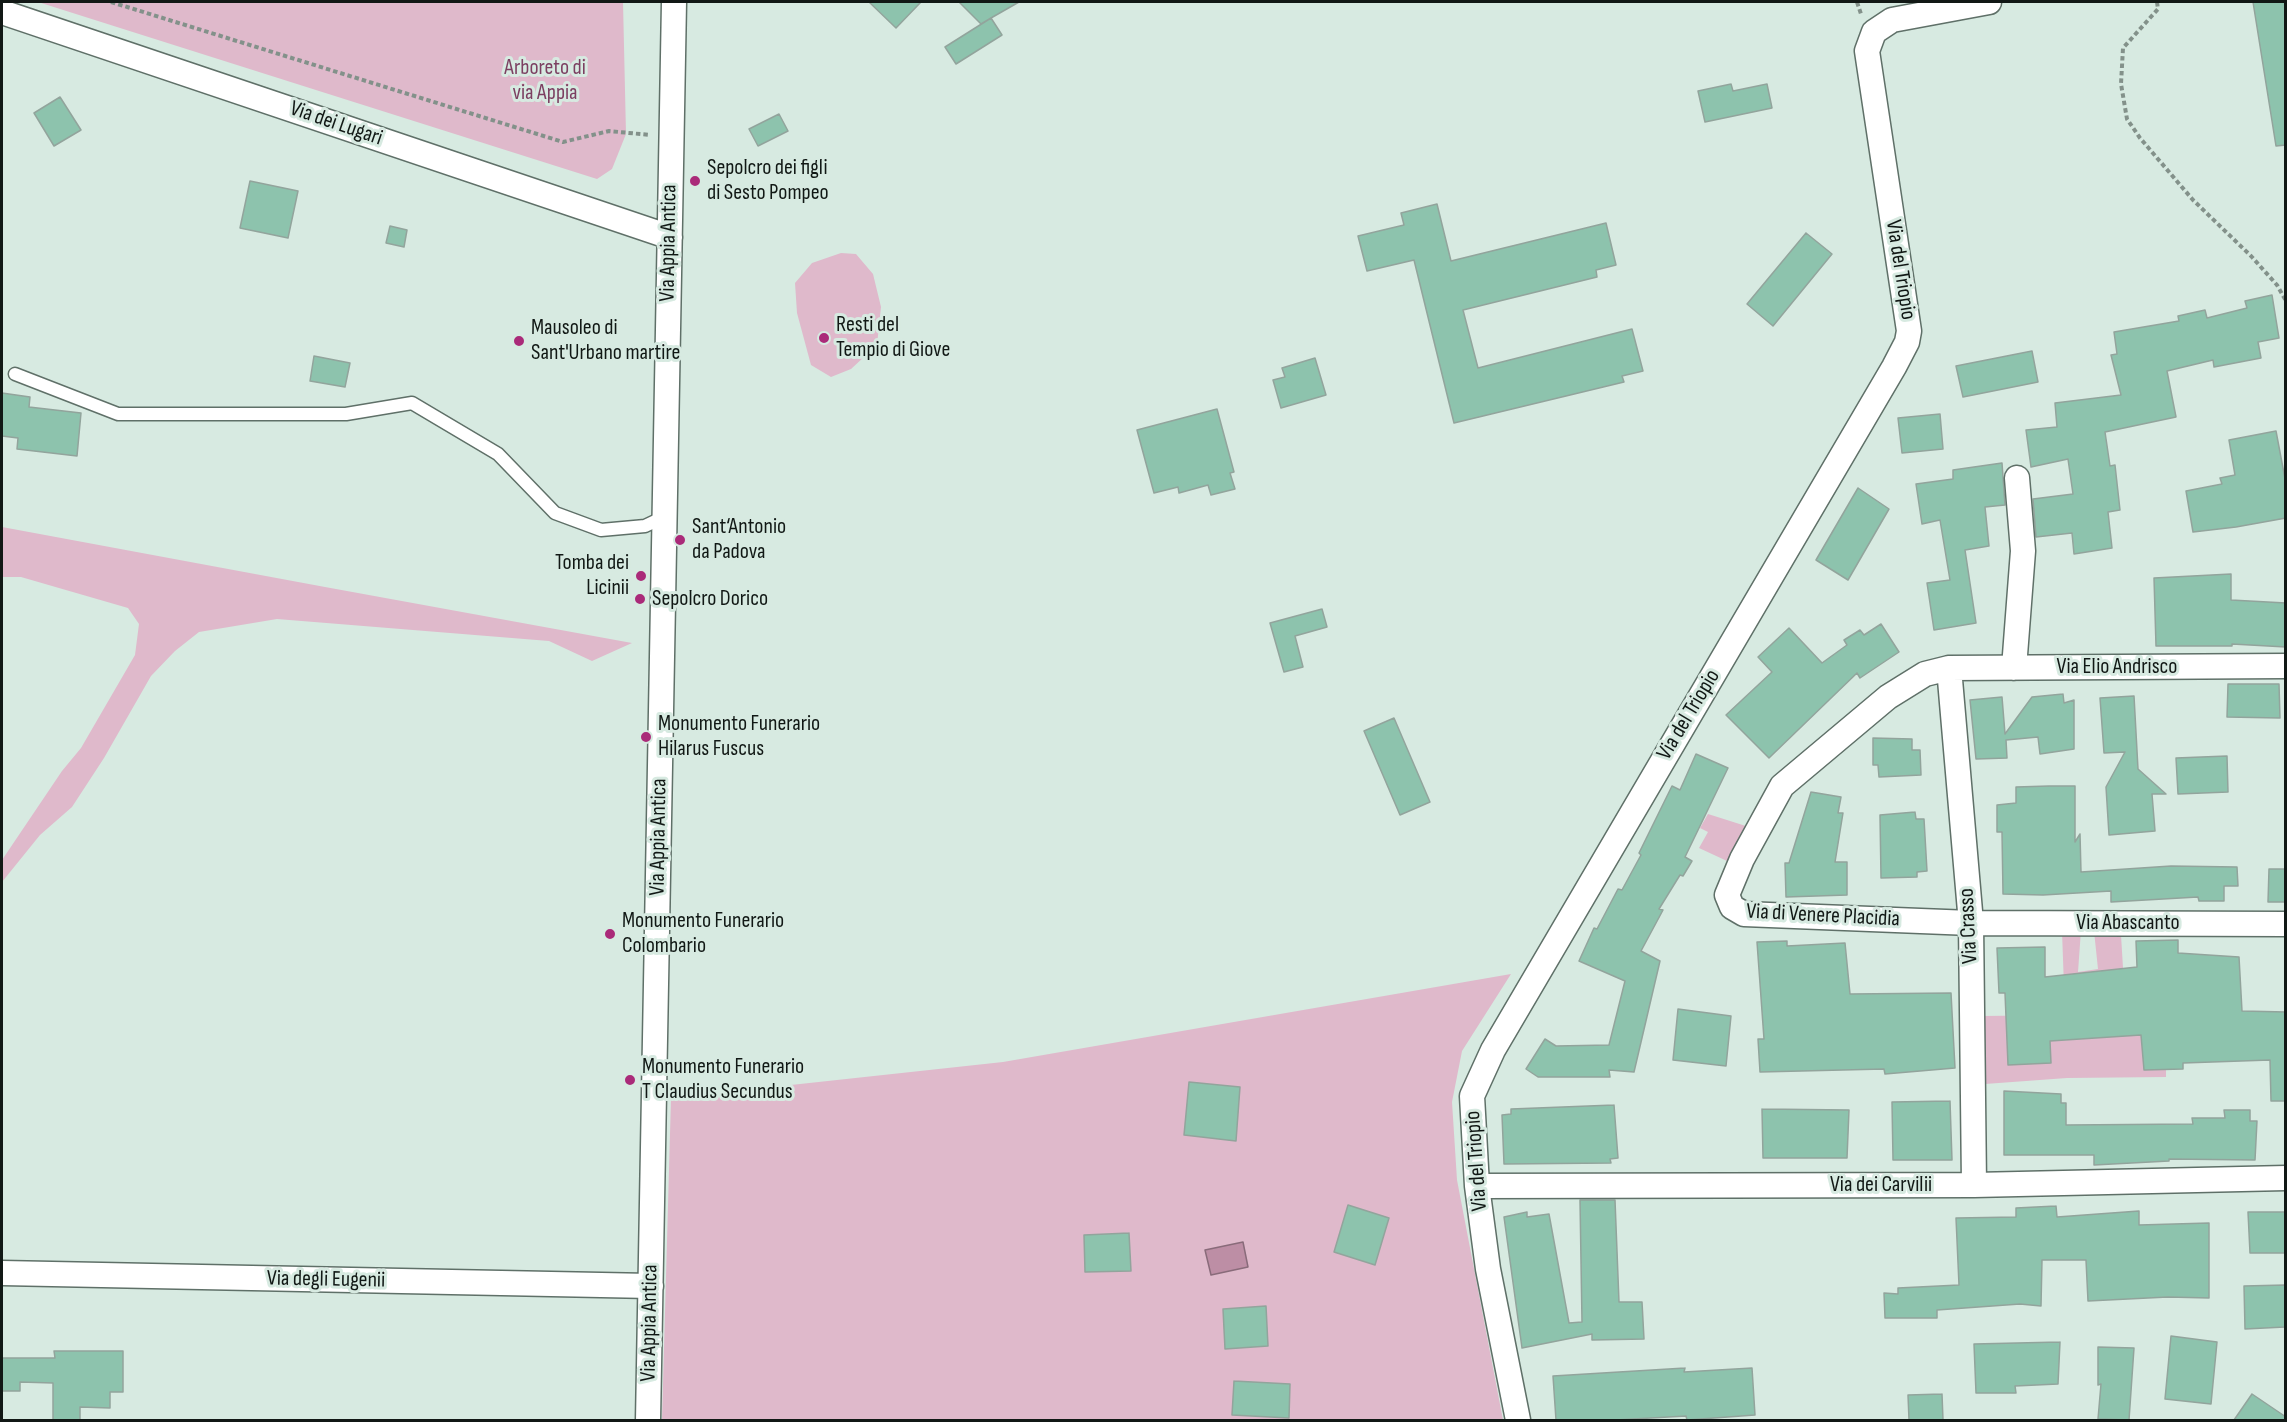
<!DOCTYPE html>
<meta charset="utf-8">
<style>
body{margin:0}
#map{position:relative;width:2287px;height:1422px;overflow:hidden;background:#d7eae1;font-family:"Sofia Sans Condensed",sans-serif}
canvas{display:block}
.frame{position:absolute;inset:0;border:3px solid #111815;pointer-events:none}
</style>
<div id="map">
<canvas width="2287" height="1422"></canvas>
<div class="frame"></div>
</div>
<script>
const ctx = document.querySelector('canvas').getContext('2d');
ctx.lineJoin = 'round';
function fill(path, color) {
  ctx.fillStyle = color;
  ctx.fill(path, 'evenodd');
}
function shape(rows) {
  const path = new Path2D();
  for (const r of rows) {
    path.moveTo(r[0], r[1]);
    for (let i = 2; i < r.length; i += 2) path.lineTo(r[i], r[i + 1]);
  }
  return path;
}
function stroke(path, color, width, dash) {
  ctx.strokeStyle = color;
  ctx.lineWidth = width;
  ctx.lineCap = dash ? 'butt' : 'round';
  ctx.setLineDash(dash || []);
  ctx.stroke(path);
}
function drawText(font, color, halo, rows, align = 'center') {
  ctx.font = font + ' "Sofia Sans Condensed",sans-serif';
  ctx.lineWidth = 6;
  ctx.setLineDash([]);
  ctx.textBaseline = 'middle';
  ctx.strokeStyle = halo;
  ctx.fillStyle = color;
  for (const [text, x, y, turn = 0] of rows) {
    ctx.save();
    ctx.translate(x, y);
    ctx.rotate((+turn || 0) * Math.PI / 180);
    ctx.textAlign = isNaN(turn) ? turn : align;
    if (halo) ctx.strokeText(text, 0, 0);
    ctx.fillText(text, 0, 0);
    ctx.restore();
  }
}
const green = shape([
 [38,2,623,2,626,134,612,169,597,179],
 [841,253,856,254,873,274,881,307,877,345,851,369,831,377,811,365,797,313,795,283,812,263],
 [2,527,325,587,632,643,592,661,549,641,277,619,199,632,175,651,151,676,104,758,72,807,40,835,2,882,2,860,62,771,81,748,135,655,139,624,128,608,21,577,2,577],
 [1708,814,1749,827,1727,861,1699,848,1708,832,1700,828],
 [2081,930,2078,972,2098,969,2094,931,2121,935,2127,1034,2141,1035,2166,1069,2166,1077,2067,1078,1985,1084,1983,1016,2065,1015,2062,931],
 [1511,974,1462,1051,1452,1102,1457,1180,1503,1420,662,1420,671,1098,1003,1062]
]);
const water = shape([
 [1243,1242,1248,1267,1211,1275,1205,1250,1243,1242]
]);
const building = shape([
 [869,2,921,2,896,28,869,2],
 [959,2,1019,2,991,18,1002,35,956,64,945,47,991,18,981,24,959,2],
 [2253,2,2286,2,2286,145,2276,146,2253,2],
 [1731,84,1733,91,1767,84,1772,108,1705,122,1698,91,1731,84],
 [60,97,81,130,54,146,34,113,60,97],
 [779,114,788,131,758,146,749,129,779,114],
 [250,181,298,191,288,238,240,228,250,181],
 [1437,204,1451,261,1606,223,1616,265,1596,270,1597,277,1463,310,1478,368,1632,329,1643,371,1622,376,1624,382,1454,423,1414,260,1367,271,1358,236,1404,225,1401,213,1437,204],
 [390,226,407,230,404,247,386,243,390,226],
 [1806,233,1832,254,1773,326,1747,304,1806,233],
 [2272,295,2279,338,2258,342,2261,358,2214,367,2213,360,2167,371,2176,417,2105,432,2110,466,2115,465,2120,510,2108,512,2112,548,2074,554,2072,533,2036,537,2033,499,2073,494,2068,459,2031,467,2026,430,2057,427,2055,403,2121,395,2111,355,2117,354,2114,332,2179,321,2178,316,2205,310,2207,318,2247,308,2245,301,2272,295],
 [2032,351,2038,382,1963,397,1956,366,2032,351],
 [314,356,350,363,345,387,310,381,314,356],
 [1315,358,1326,395,1281,408,1273,380,1285,377,1282,368,1315,358],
 [2,393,30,397,29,407,81,413,77,456,17,449,18,438,2,436,2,393],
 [1217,409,1234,472,1230,473,1235,489,1211,495,1208,485,1179,493,1178,487,1154,493,1137,430,1217,409],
 [1940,414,1943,449,1902,453,1898,418,1940,414],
 [2276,431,2286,484,2286,518,2236,527,2193,532,2186,491,2222,484,2220,478,2235,475,2229,440,2276,431],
 [2002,463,2005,505,1985,507,1989,546,1965,550,1976,623,1934,630,1927,583,1950,580,1940,520,1922,524,1916,484,1953,479,1953,470,2002,463],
 [1858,488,1889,509,1848,580,1816,560,1858,488],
 [2231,574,2231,600,2286,603,2286,647,2232,644,2232,646,2156,646,2154,578,2231,574],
 [1322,609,1327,627,1295,636,1303,667,1284,672,1270,623,1322,609],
 [1881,624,1899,652,1860,678,1857,673,1769,758,1726,715,1772,672,1758,657,1789,628,1822,663,1847,645,1844,640,1860,630,1864,635,1881,624],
 [2228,684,2279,684,2280,718,2227,717,2228,684],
 [2063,694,2064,703,2074,700,2074,749,2040,754,2038,737,2006,740,2007,758,1976,759,1970,700,2002,697,2005,734,2032,697,2063,694],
 [2134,696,2138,769,2166,794,2152,794,2155,831,2109,835,2106,787,2125,752,2104,753,2100,698,2134,696],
 [1394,718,1430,802,1400,815,1364,731,1394,718],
 [1873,738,1912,739,1912,750,1920,750,1921,775,1879,777,1878,765,1873,765,1873,738],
 [1696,754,1728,768,1685,857,1692,861,1683,876,1680,875,1659,909,1663,910,1641,951,1660,961,1634,1072,1609,1070,1610,1077,1538,1077,1526,1069,1545,1039,1556,1046,1609,1045,1625,981,1579,961,1594,928,1597,929,1618,889,1622,890,1641,855,1639,853,1672,786,1680,790,1696,754],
 [2227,756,2228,792,2178,794,2176,758,2227,756],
 [2049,786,2075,786,2075,842,2080,834,2081,872,2171,866,2237,867,2238,886,2224,886,2224,901,2199,901,2198,897,2111,902,2111,891,2043,895,2003,894,2002,832,1997,832,1997,805,2016,803,2016,787,2049,786],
 [1811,792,1841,797,1838,813,1843,813,1835,862,1847,862,1847,895,1786,897,1785,863,1789,863,1811,792],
 [1915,812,1916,819,1924,819,1927,871,1917,872,1917,877,1881,878,1880,815,1915,812],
 [2269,869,2286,869,2286,902,2268,902,2269,869],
 [2178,940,2178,953,2239,957,2242,1011,2286,1012,2286,1101,2271,1101,2270,1060,2183,1063,2183,1069,2144,1070,2141,1035,2050,1041,2051,1063,2008,1065,2005,993,1999,993,1997,948,2045,947,2045,977,2137,967,2136,941,2178,940],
 [1787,941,1787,946,1845,943,1850,994,1951,993,1955,1068,1885,1074,1884,1069,1760,1072,1758,1039,1764,1039,1757,942,1787,941],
 [1678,1009,1731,1016,1726,1066,1673,1060,1678,1009],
 [1189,1082,1240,1087,1236,1141,1184,1135,1189,1082],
 [2004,1091,2061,1094,2061,1103,2066,1103,2066,1125,2193,1124,2192,1118,2225,1118,2224,1110,2250,1110,2250,1121,2257,1121,2255,1160,2169,1159,2169,1161,2094,1165,2094,1155,2004,1155,2004,1091],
 [1950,1101,1952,1160,1893,1160,1892,1102,1950,1101],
 [1614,1105,1618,1158,1610,1159,1611,1163,1504,1164,1502,1115,1511,1114,1511,1109,1614,1105],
 [1762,1109,1849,1110,1847,1158,1763,1158,1762,1109],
 [1580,1200,1615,1200,1619,1302,1642,1302,1644,1339,1592,1340,1592,1334,1522,1348,1504,1217,1527,1212,1527,1217,1549,1214,1569,1323,1582,1322,1580,1200],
 [1348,1205,1389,1218,1375,1265,1334,1252,1348,1205],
 [2056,1206,2057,1217,2139,1211,2139,1225,2209,1223,2209,1298,2168,1297,2088,1301,2086,1260,2042,1260,2041,1306,2020,1304,1937,1310,1937,1318,1885,1318,1884,1293,1898,1294,1898,1288,1959,1285,1956,1218,2016,1217,2016,1208,2056,1206],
 [2248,1212,2286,1212,2286,1253,2250,1253,2248,1212],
 [1129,1233,1131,1271,1085,1272,1084,1235,1129,1233],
 [2285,1285,2285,1327,2245,1329,2244,1286,2285,1285],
 [1266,1306,1268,1346,1225,1349,1223,1309,1266,1306],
 [2171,1336,2217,1342,2211,1404,2165,1399,2171,1336],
 [2060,1342,2058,1384,2015,1386,2016,1393,1976,1393,1974,1344,2060,1342],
 [2098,1347,2134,1348,2129,1420,2098,1419,2101,1384,2098,1385,2098,1347],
 [54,1351,123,1351,123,1392,110,1392,110,1408,80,1407,80,1420,53,1420,53,1383,20,1382,20,1391,2,1391,2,1358,55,1358,54,1351],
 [1685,1368,1684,1372,1752,1368,1755,1415,1687,1420,1686,1416,1616,1420,1556,1420,1553,1376,1685,1368],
 [1234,1381,1290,1384,1289,1418,1232,1415,1234,1381],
 [1942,1394,1943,1420,1909,1420,1908,1395,1942,1394],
 [2252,1394,2286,1417,2286,1420,2234,1420,2252,1394]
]);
const path = shape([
 [111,2,563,142,609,131,650,135],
 [1857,2,1861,14],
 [2157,2,2158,9,2123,48,2121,84,2127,119,2140,138,2193,200,2251,256,2277,285,2286,301]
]);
const service = shape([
 [15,374,118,414,346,414,412,403,498,454,555,513,601,530,645,526,664,517]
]);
const minor = shape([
 [2,12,670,237],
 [2286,666,1949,668,1925,674,1888,697,1782,786,1742,859,1727,895,1732,907,1744,914,1971,923,2286,924],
 [1949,668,1971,923,1974,1185],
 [2014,668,2023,551,2017,478],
 [1477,1186,1974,1185,2286,1178],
 [2,1273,651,1286],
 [648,1420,674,2],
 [1518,1420,1488,1269,1477,1186,1472,1096,1493,1050,1894,367,1907,342,1909,331,1867,51,1874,32,1892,20,1989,2]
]);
const markers = [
 [695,181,6,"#aa2a79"],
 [824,338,6,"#aa2a79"],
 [519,341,6,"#aa2a79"],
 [680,540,6,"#aa2a79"],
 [641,576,6,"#aa2a79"],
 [640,599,6,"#aa2a79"],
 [646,737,6,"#aa2a79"],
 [610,934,6,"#aa2a79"],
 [630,1080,6,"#aa2a79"]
];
const parkNames = [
 ["Arboreto di",545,68],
 ["via Appia",545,93]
];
const streetNames = [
 ["Via dei Lugari",336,124,19],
 ["Via Appia Antica",669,243,-89],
 ["Via del Triopio",1900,270,81],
 ["Via Elio Andrisco",2117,667],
 ["Via del Triopio",1689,715,-59],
 ["Via Appia Antica",659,837,-89],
 ["Via di Venere Placidia",1823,916,3],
 ["Via Abascanto",2128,923],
 ["Via Crasso",1969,926,-93],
 ["Via del Triopio",1477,1161,-94],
 ["Via dei Carvilii",1881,1185],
 ["Via degli Eugenii",326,1280,1],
 ["Via Appia Antica",650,1323,-89]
];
const poiNames = [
 ["Sepolcro dei figli",707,168],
 ["di Sesto Pompeo",707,193],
 ["Resti del",836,325],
 ["Tempio di Giove",836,350],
 ["Mausoleo di",531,328],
 ["Sant'Urbano martire",531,353],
 ["Sant‘Antonio",692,527],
 ["da Padova",692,552],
 ["Tomba dei",629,563,"right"],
 ["Licinii",629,588,"right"],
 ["Sepolcro Dorico",652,599],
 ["Monumento Funerario",658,724],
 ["Hilarus Fuscus",658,749],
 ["Monumento Funerario",622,921],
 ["Colombario",622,946],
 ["Monumento Funerario",642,1067],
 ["T Claudius Secundus",642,1092]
];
fill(green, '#dfb9cb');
fill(water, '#bd8ea5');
stroke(water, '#896b7a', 1.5);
fill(building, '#8dc3ad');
stroke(building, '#92a49c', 1.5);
stroke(service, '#5f7068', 15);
stroke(minor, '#5f7068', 27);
stroke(path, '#83918a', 4, [4.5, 3]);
stroke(service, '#fff', 12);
stroke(minor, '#fff', 24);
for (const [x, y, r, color] of markers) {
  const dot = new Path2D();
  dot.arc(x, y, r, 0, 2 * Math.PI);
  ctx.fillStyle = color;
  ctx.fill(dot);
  stroke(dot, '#d7eae1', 2);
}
drawText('22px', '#7c3f61', '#d7eae1', parkNames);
drawText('22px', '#111815', '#d7eae1', streetNames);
drawText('22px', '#111815', '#d7eae1', poiNames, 'left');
</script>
